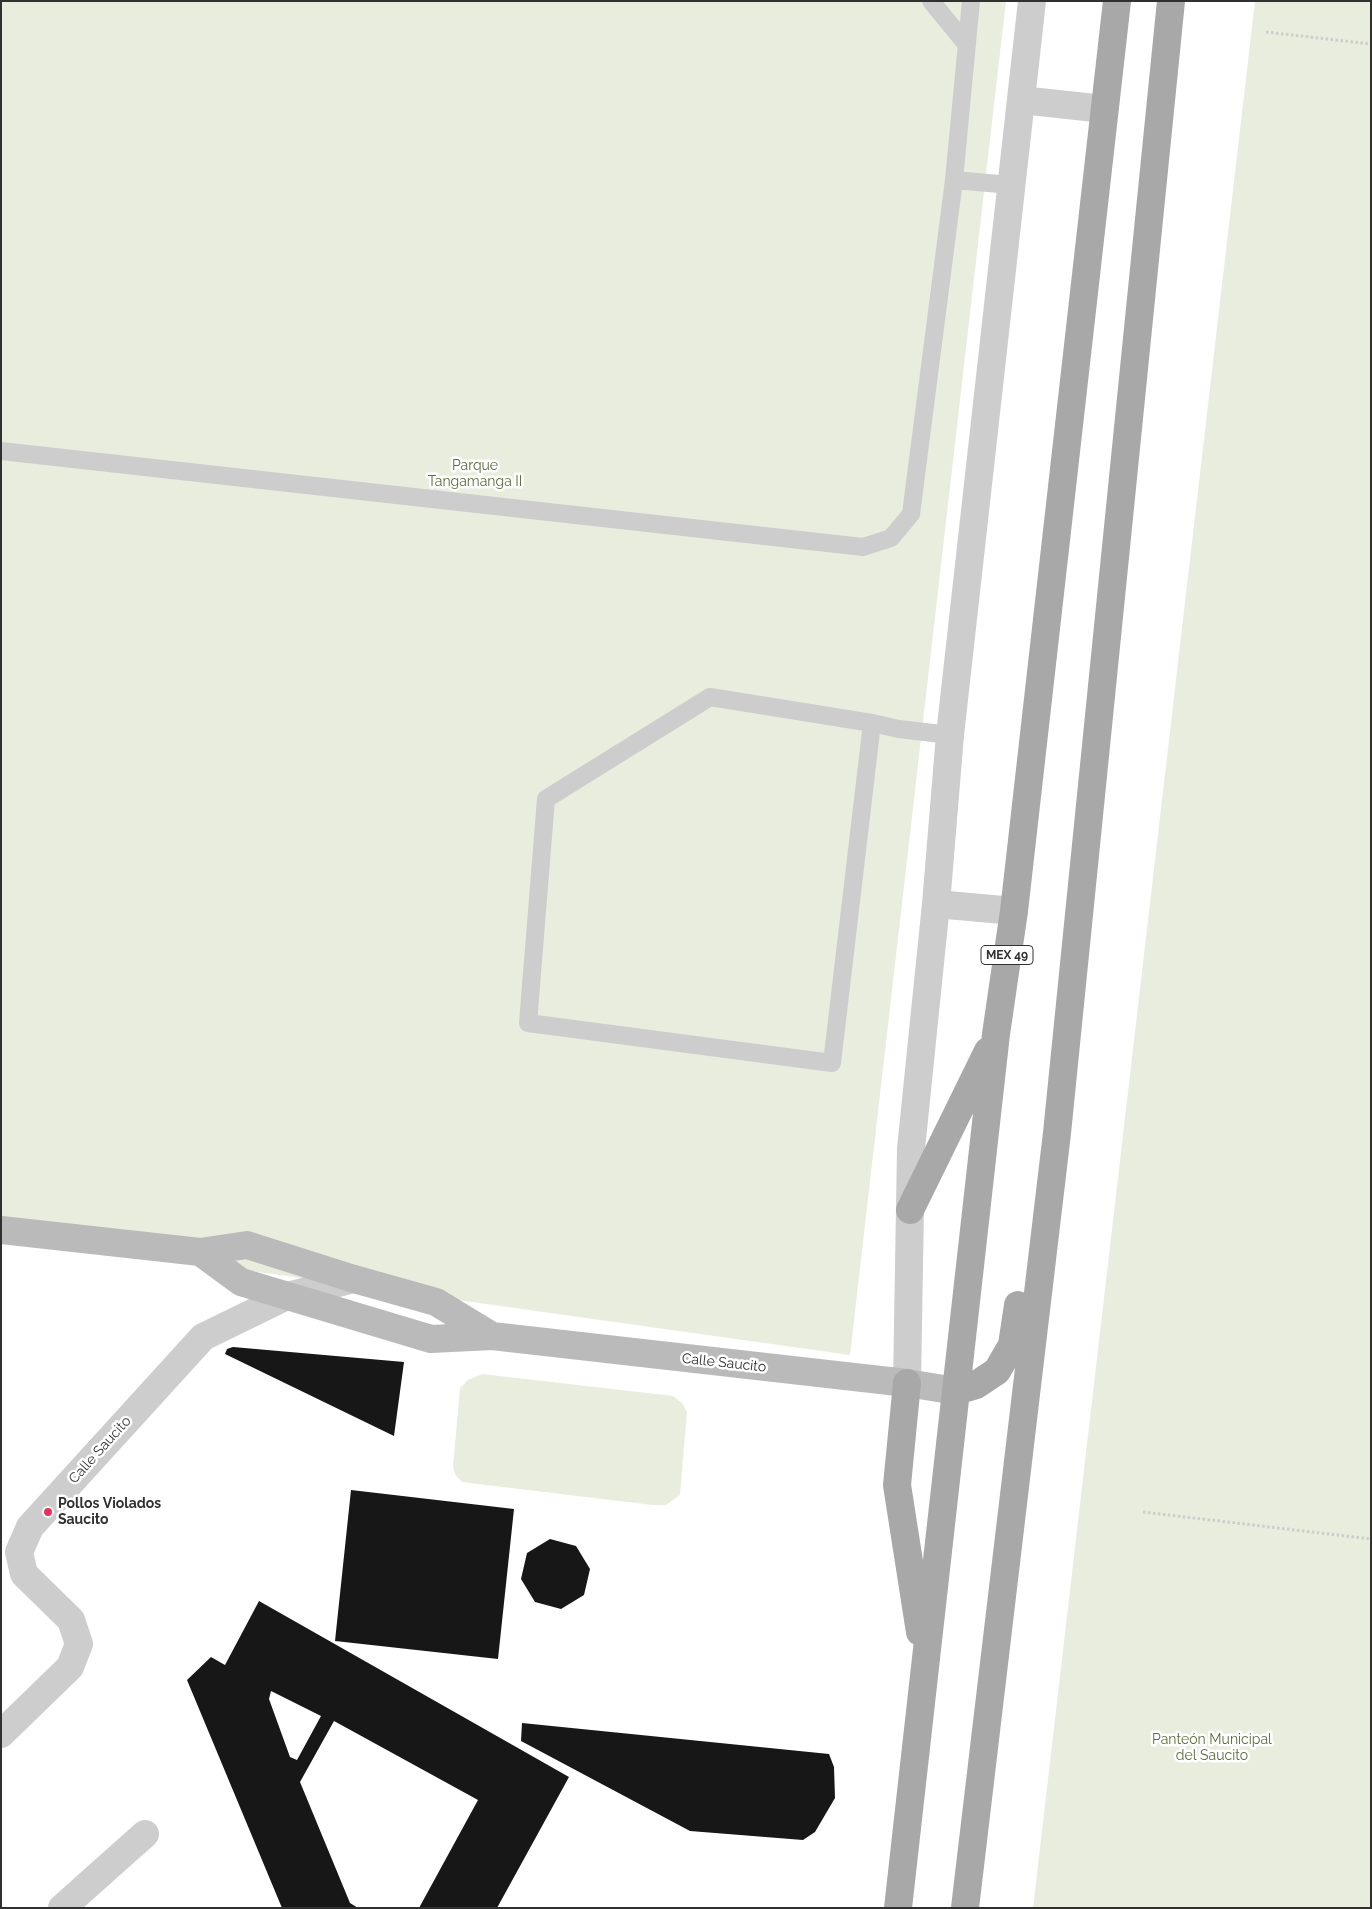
<!DOCTYPE html>
<meta charset="utf-8">
<style>
body{margin:0}
#map{position:relative;width:1372px;height:1909px;overflow:hidden;background:#fff;font-family:Raleway,sans-serif}
canvas{display:block}
.frame{position:absolute;inset:0;border:2px solid #303030;pointer-events:none}
</style>
<div id="map">
<canvas width="1372" height="1909"></canvas>
<div class="frame"></div>
</div>
<script>
const ctx = document.querySelector('canvas').getContext('2d');
ctx.lineJoin = 'round';
function fill(path, color) {
  ctx.fillStyle = color;
  ctx.fill(path, 'evenodd');
}
function shape(rows) {
  const path = new Path2D();
  for (const r of rows) {
    path.moveTo(r[0], r[1]);
    for (let i = 2; i < r.length; i += 2) path.lineTo(r[i], r[i + 1]);
  }
  return path;
}
function stroke(path, color, width, dash) {
  ctx.strokeStyle = color;
  ctx.lineWidth = width;
  ctx.lineCap = dash ? 'butt' : 'round';
  ctx.setLineDash(dash || []);
  ctx.stroke(path);
}
function drawText(font, color, halo, rows, align = 'center') {
  ctx.font = font + ' Raleway,sans-serif';
  ctx.lineWidth = 5;
  ctx.setLineDash([]);
  ctx.textBaseline = 'middle';
  ctx.strokeStyle = halo;
  ctx.fillStyle = color;
  for (const [text, x, y, turn = 0] of rows) {
    ctx.save();
    ctx.translate(x, y);
    ctx.rotate((+turn || 0) * Math.PI / 180);
    ctx.textAlign = isNaN(turn) ? turn : align;
    if (halo) ctx.strokeText(text, 0, 0);
    ctx.fillText(text, 0, 0);
    ctx.restore();
  }
}
const green = shape([
 [1,1,1006,1,850,1355,1,1236],
 [1255,1,1371,1,1371,1908,1033,1908],
 [482,1374,673,1396,682,1403,687,1412,680,1495,666,1505,652,1505,462,1482,456,1476,453,1467,460,1388,468,1380]
]);
const building = shape([
 [233,1347,404,1362,394,1436,225,1354,227,1349],
 [351,1490,514,1509,498,1659,335,1641],
 [550,1539,576,1546,590,1569,584,1595,561,1609,535,1602,521,1579,527,1553],
 [259,1601,569,1777,497,1908,419,1908,478,1800,334,1721,300,1782,350,1903,358,1908,282,1908,187,1680,211,1657,225,1665],
 [271,1691,321,1716,297,1760,290,1757,269,1699],
 [522,1723,829,1754,834,1767,835,1798,815,1832,803,1840,690,1831,521,1741]
]);
const path = shape([
 [1266,32,1371,44],
 [1143,1512,1371,1539]
]);
const lane = shape([
 [931,1,967,45],
 [954,180,1011,185],
 [1,451,863,547,891,538,911,514,954,180,971,1],
 [872,723,832,1063,528,1023,546,799,710,697,872,723,899,729,950,735]
]);
const street = shape([
 [1021,100,1104,109],
 [936,904,1014,911],
 [907,1383,911,1149,936,904,950,735,1032,1],
 [1,1734,70,1667,79,1644,71,1620,24,1574,19,1552,30,1527,203,1337,287,1296,354,1279],
 [62,1908,145,1834]
]);
const secondary = shape([
 [1,1230,200,1252,247,1245,354,1279,436,1302,492,1336],
 [200,1252,241,1282,431,1339,492,1336,907,1383,956,1391]
]);
const primary = shape([
 [910,1210,988,1051],
 [907,1383,897,1485,920,1632],
 [956,1391,976,1385,997,1371,1012,1345,1018,1305],
 [898,1908,996,1034,1014,911,1117,1],
 [965,1908,1057,1133,1171,1]
]);
const markers = [
 [48,1512,5,"#e9315a"]
];
const shields = [
 [1007,955,52]
];
const shieldNames = [
 ["MEX 49",1007,955]
];
const parkNames = [
 ["Parque",475,466],
 ["Tangamanga II",475,482],
 ["Panteón Municipal",1212,1740],
 ["del Saucito",1212,1756]
];
const streetNames = [
 ["Calle Saucito",724,1363,6],
 ["Calle Saucito",100,1450,-48]
];
const poiNames = [
 ["Pollos Violados",58,1504],
 ["Saucito",58,1520]
];
fill(green, '#e9edde');
fill(building, '#171717');
stroke(path, '#cdcdcd', 3, [2.5, 2.5]);
stroke(lane, '#cdcdcd', 18);
stroke(street, '#cdcdcd', 28);
stroke(secondary, '#bababa', 28);
stroke(primary, '#a8a8a8', 28);
for (const [x, y, r, color] of markers) {
  const dot = new Path2D();
  dot.arc(x, y, r, 0, 2 * Math.PI);
  ctx.fillStyle = color;
  ctx.fill(dot);
  stroke(dot, '#fff', 2);
}
for (const [x, y, w] of shields) {
  const box = new Path2D();
  box.roundRect(x - w / 2, y - 9.5, w, 19, 4);
  ctx.fillStyle = '#fff';
  ctx.fill(box);
  stroke(box, '#303030', 1);
}
drawText('bold 12px', '#303030', null, shieldNames);
drawText('14px', '#5b6d3c', '#fff', parkNames);
drawText('14px', '#303030', '#fff', streetNames);
drawText('bold 14px', '#303030', '#fff', poiNames, 'left');
</script>
